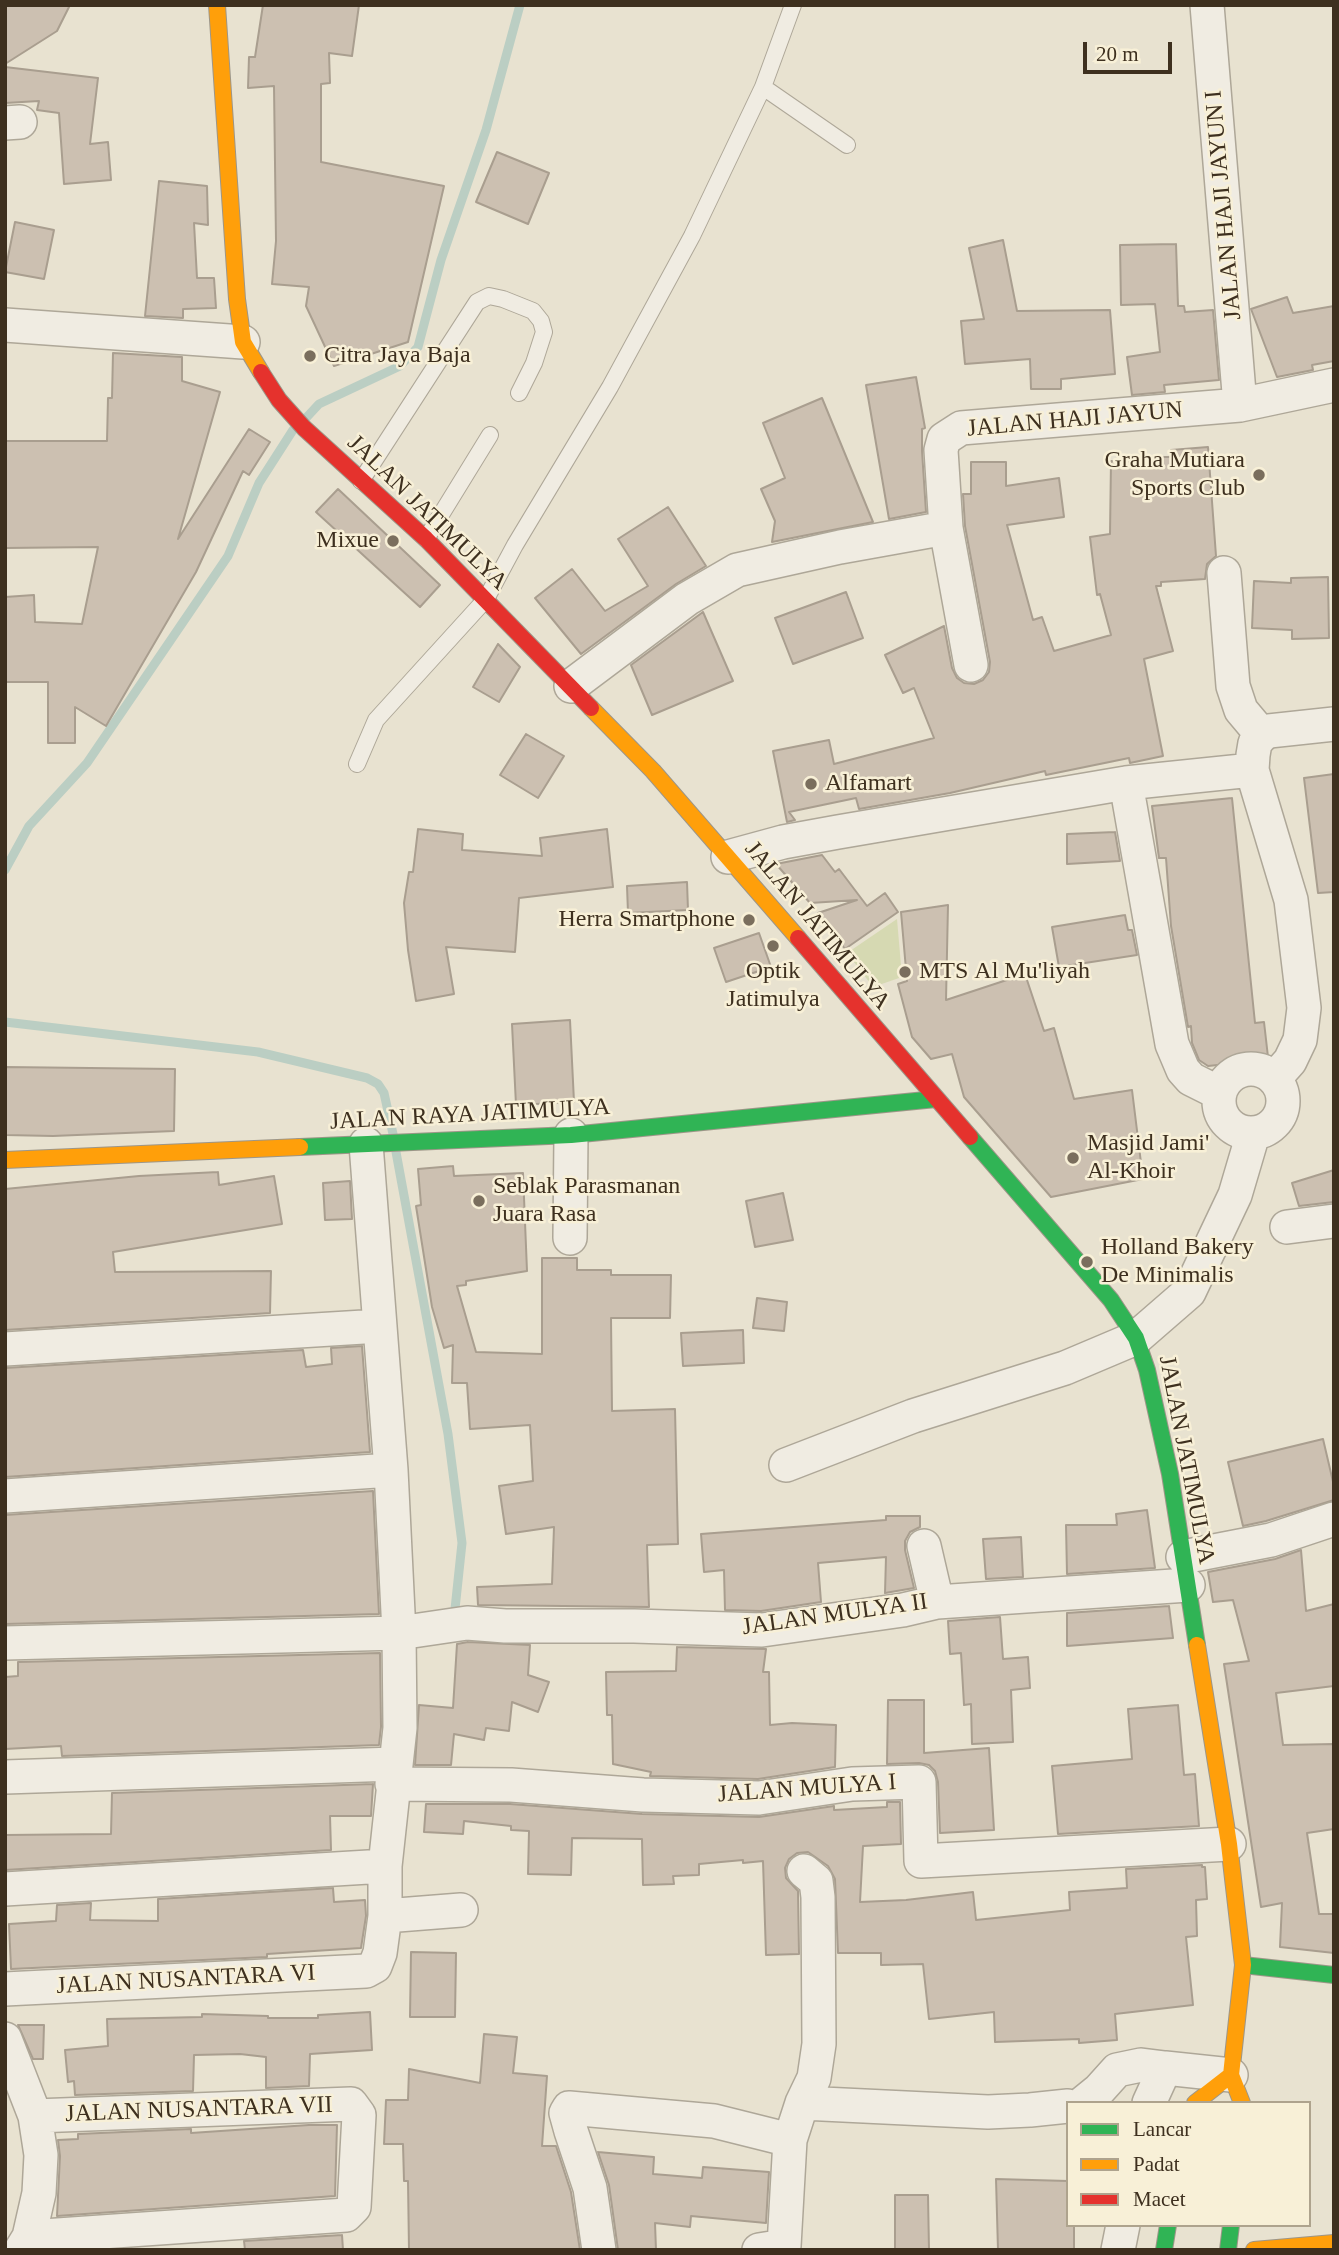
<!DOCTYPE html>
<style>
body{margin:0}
#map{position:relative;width:1339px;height:2255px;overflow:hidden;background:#e8e2d0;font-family:"Times New Roman",serif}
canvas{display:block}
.frame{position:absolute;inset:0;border:7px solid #3e301f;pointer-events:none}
.legend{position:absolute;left:1066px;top:2101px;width:245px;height:126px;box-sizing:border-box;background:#f8f0d7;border:2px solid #aea38d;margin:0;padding:9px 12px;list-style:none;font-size:21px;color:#3e301f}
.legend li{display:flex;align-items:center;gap:14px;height:35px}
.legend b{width:35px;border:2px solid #aea38d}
.scale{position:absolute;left:1083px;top:42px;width:89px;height:32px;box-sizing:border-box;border:4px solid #3e301f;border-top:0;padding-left:9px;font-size:21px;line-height:24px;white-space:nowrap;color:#3e301f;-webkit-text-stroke:5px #f8f0d7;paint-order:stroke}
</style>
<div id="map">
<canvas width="1339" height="2255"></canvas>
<div class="frame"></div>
<ul class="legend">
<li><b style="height:9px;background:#30b455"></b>Lancar</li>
<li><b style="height:9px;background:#ff9f0a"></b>Padat</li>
<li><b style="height:9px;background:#e5322d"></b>Macet</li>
</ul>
<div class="scale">20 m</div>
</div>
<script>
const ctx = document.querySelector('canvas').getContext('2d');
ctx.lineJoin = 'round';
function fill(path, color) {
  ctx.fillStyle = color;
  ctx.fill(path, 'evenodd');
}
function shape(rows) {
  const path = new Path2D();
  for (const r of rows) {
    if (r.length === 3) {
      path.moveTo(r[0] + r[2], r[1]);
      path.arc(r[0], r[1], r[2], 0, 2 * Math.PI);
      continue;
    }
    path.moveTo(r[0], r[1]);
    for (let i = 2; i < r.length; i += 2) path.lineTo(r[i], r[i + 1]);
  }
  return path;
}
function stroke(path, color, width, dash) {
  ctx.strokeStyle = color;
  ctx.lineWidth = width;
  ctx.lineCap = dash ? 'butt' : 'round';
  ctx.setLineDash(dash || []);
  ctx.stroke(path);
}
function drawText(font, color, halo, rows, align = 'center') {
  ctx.font = font + ' "Times New Roman",serif';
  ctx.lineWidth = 5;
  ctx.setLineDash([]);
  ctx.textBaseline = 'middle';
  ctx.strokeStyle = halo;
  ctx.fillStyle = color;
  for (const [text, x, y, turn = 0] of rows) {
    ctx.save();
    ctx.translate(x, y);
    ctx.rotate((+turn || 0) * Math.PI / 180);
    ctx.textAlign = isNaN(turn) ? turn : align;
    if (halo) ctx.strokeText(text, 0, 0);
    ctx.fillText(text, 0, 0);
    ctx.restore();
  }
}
const green = shape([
 [897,919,902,977,873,987,847,953]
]);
const stream = shape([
 [306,418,319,404,400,366,418,347,441,260,486,130,520,5],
 [5,870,29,826,87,763,228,556,259,483,293,430],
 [5,1022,258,1052,367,1078,378,1084,384,1093,393,1134],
 [396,1152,448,1434,462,1543,455,1609]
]);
const building = shape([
 [5,5,70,5,57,31,5,64,5,5],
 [263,5,359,5,352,56,329,53,330,83,321,84,321,162,444,186,408,342,334,366,306,306,309,287,272,284,276,241,274,86,248,88,249,57,255,57,263,5],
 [5,67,98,78,90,144,108,142,111,180,64,184,59,113,37,110,39,101,5,103,5,67],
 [497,152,549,173,528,224,476,202,497,152],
 [159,181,207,186,208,225,194,223,197,278,214,278,216,308,183,309,183,318,145,316,159,181],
 [15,222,54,230,44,279,5,272,15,222],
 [1003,240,1017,311,1110,310,1115,374,1061,379,1061,389,1031,389,1030,359,965,364,961,321,984,319,969,248,1003,240],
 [1176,244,1178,306,1184,306,1185,312,1213,310,1219,380,1164,385,1165,392,1132,395,1127,357,1160,352,1155,304,1121,305,1120,245,1176,244],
 [1287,297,1293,313,1334,306,1334,361,1312,365,1313,370,1277,377,1251,309,1287,297],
 [113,353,182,357,182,381,220,392,178,539,249,429,270,442,249,475,243,471,196,572,106,726,75,707,75,743,48,743,48,682,5,682,5,597,34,595,35,622,82,624,98,547,5,548,5,441,107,441,108,398,112,398,113,353],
 [916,377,925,428,922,429,922,451,926,512,889,519,866,385,916,377],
 [822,398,873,522,772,542,775,521,761,489,785,478,763,423,822,398],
 [1208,447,1216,556,1207,564,1205,579,1161,582,1161,586,1156,586,1173,651,1144,659,1163,756,1130,763,1129,758,1046,775,1045,771,950,793,859,809,856,798,789,812,795,820,787,822,773,751,829,740,834,764,934,738,914,688,903,693,885,655,944,626,952,668,957,678,964,683,974,684,983,680,989,672,990,662,965,526,963,494,971,494,971,462,1006,462,1006,486,1059,478,1064,517,1007,525,1033,620,1042,617,1054,651,1111,635,1100,594,1097,595,1090,537,1110,534,1111,461,1135,462,1135,457,1171,457,1171,450,1208,447],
 [338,489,440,585,420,607,316,512,338,489],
 [668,507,706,566,676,584,581,654,535,598,572,569,605,611,648,586,618,539,668,507],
 [1328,577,1329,638,1292,639,1292,630,1252,628,1254,581,1291,583,1291,578,1328,577],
 [846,592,863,638,793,664,775,618,846,592],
 [703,612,733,681,652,715,631,665,703,612],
 [498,644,520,667,499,702,473,687,498,644],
 [526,734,564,756,538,798,500,775,526,734],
 [1334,774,1334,892,1318,893,1304,778,1334,774],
 [1232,798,1255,1023,1264,1022,1268,1057,1265,1060,1208,1066,1199,1060,1192,1043,1191,1026,1188,1027,1171,926,1166,858,1159,858,1152,806,1232,798],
 [418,829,463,834,462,850,542,856,540,838,607,829,613,887,519,898,515,952,446,947,454,994,416,1001,408,950,404,903,409,872,413,872,418,829],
 [1115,832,1120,861,1067,864,1067,834,1115,832],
 [822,855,835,872,839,869,867,906,885,893,898,912,845,949,818,913,857,900,810,903,776,864,822,855],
 [687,882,688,910,628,913,627,886,687,882],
 [948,905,946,1000,1025,974,1044,1031,1054,1028,1074,1099,1132,1090,1143,1179,1051,1197,964,1097,952,1054,931,1059,912,1037,898,984,907,981,901,912,948,905],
 [1125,915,1128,930,1132,930,1137,955,1059,967,1052,927,1125,915],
 [759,933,771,967,726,982,714,948,759,933],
 [570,1020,574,1102,516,1105,512,1024,570,1020],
 [5,1067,175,1069,174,1131,53,1136,5,1135,5,1067],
 [453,1166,454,1176,523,1173,527,1271,466,1281,466,1285,457,1286,476,1352,542,1354,542,1258,577,1258,577,1270,611,1270,611,1275,671,1275,670,1318,611,1318,612,1411,675,1409,678,1544,647,1545,649,1607,478,1605,477,1587,552,1584,554,1527,506,1534,499,1486,533,1481,530,1425,470,1429,467,1383,452,1383,453,1345,444,1348,432,1307,416,1206,421,1205,418,1169,453,1166],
 [1334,1170,1334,1202,1299,1206,1292,1183,1334,1170],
 [218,1172,219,1185,274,1176,282,1224,113,1252,115,1272,271,1271,270,1313,5,1330,5,1189,139,1176,218,1172],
 [350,1181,352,1219,325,1220,323,1183,350,1181],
 [783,1193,793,1240,755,1247,746,1201,783,1193],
 [757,1298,787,1302,784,1331,753,1328,757,1298],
 [743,1330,744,1363,683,1366,681,1333,743,1330],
 [362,1346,370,1452,5,1477,5,1368,303,1350,306,1367,332,1364,331,1348,362,1346],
 [1323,1439,1334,1486,1334,1500,1266,1521,1243,1526,1228,1462,1323,1439],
 [373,1491,379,1614,5,1624,5,1515,373,1491],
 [1147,1510,1155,1568,1067,1574,1066,1525,1117,1525,1116,1514,1147,1510],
 [886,1516,920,1516,920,1527,910,1532,905,1541,905,1550,914,1588,885,1593,886,1557,818,1563,821,1602,761,1611,725,1610,724,1570,704,1572,701,1534,886,1520,886,1516],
 [1021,1537,1023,1577,986,1579,983,1539,1021,1537],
 [1301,1550,1306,1611,1334,1604,1334,1686,1276,1693,1283,1745,1334,1744,1334,1829,1307,1833,1319,1914,1334,1914,1334,1953,1280,1947,1282,1903,1261,1907,1224,1664,1249,1661,1233,1600,1213,1602,1208,1572,1275,1559,1301,1550],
 [1169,1606,1173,1638,1067,1646,1067,1613,1169,1606],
 [1000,1617,1003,1659,1028,1657,1030,1688,1011,1690,1013,1742,972,1744,971,1704,964,1705,961,1653,950,1654,948,1621,1000,1617],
 [468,1642,530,1645,528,1675,549,1682,538,1712,512,1702,509,1731,486,1728,484,1740,454,1734,451,1765,415,1765,419,1705,453,1708,457,1644,468,1642],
 [677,1647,766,1649,763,1672,769,1672,770,1725,792,1723,836,1725,835,1767,758,1779,650,1776,651,1772,613,1764,612,1715,607,1715,606,1672,676,1671,677,1647],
 [380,1653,381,1727,379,1745,62,1756,61,1746,5,1749,5,1677,18,1676,18,1662,380,1653],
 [888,1700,924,1700,924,1753,989,1748,994,1830,940,1833,938,1782,935,1771,929,1765,919,1763,887,1764,888,1700],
 [1178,1705,1184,1775,1195,1774,1199,1826,1058,1834,1052,1766,1132,1759,1128,1709,1178,1705],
 [373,1784,371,1816,330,1816,331,1850,5,1870,5,1835,111,1834,112,1793,373,1784],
 [887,1802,900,1802,901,1844,863,1846,860,1902,906,1900,973,1892,976,1920,1070,1910,1069,1892,1127,1888,1126,1869,1202,1865,1202,1867,1205,1867,1207,1899,1196,1900,1197,1936,1186,1937,1193,2005,1115,2014,1117,2040,1079,2043,1079,2039,995,2042,994,2012,929,2019,923,1964,881,1965,881,1953,838,1953,835,1879,828,1866,808,1852,797,1853,789,1859,785,1868,786,1878,798,1891,799,1954,766,1955,763,1861,743,1863,743,1860,699,1864,699,1875,673,1876,674,1884,643,1885,642,1839,572,1838,571,1875,528,1874,529,1831,511,1830,511,1826,464,1821,463,1834,424,1832,426,1804,510,1804,642,1814,759,1817,834,1806,834,1810,887,1807,887,1802],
 [333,1888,334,1902,365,1900,366,1916,361,1948,267,1954,267,1957,11,1969,9,1924,56,1921,57,1905,91,1903,90,1920,158,1921,158,1899,333,1888],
 [411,1952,456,1953,455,2017,410,2017,411,1952],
 [370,2012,372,2050,310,2054,309,2086,266,2088,266,2057,240,2054,194,2055,193,2091,75,2095,74,2081,68,2082,65,2050,108,2046,107,2019,202,2017,202,2014,268,2016,268,2018,318,2018,318,2015,370,2012],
 [18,2025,44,2025,43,2059,33,2059,18,2025],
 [484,2034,517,2037,513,2073,547,2076,542,2146,556,2146,571,2192,580,2250,409,2250,408,2181,404,2181,403,2144,384,2144,386,2100,408,2100,409,2069,480,2083,484,2034],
 [309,2125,337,2125,335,2196,57,2216,60,2156,58,2140,78,2139,78,2134,191,2129,191,2133,309,2125],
 [598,2152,654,2157,653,2174,702,2178,703,2167,769,2172,766,2223,691,2216,690,2227,655,2223,656,2250,618,2250,609,2185,598,2152],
 [996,2179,1068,2181,1068,2225,1074,2225,1074,2250,998,2250,996,2179],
 [895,2195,928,2195,929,2250,895,2250,895,2195],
 [342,2235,343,2250,245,2250,244,2241,342,2235]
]);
const lane = shape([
 [763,87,847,145],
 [361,481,477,302,489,296,503,299,533,311,541,321,544,332,534,363,519,393],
 [426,539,490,435],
 [357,764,376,720,486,599,515,545,610,387,692,236,763,87,793,5]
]);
const street = shape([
 [1207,5,1240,405],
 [5,123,20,122],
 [5,325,243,342],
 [946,528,971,665],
 [1224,573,1233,686,1241,710,1262,735],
 [571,686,687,599,737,570,840,547,946,528,941,450,944,439,961,428,1240,405,1334,385],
 [728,857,783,842,838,832,1126,783],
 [1251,1101,32],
 [1274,1079,1290,1061,1300,1040,1304,1008,1291,900,1252,770,1253,755,1255,743,1262,735,1269,731,1334,724],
 [1219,1093,1191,1079,1183,1070,1172,1044,1126,783,1252,770],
 [1287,1227,1334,1221],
 [570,1238,571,1135],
 [5,1349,380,1326],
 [786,1465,913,1416,1065,1368,1136,1338,1189,1292,1235,1195,1253,1134],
 [5,1496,391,1470],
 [924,1546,937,1602],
 [1183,1557,1271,1540,1334,1519],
 [5,1643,399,1633,391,1470,366,1144],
 [5,1777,395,1764],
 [392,1784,511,1785,643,1795,759,1798,852,1784,919,1782,921,1861,1229,1844],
 [5,1889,385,1866],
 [385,1916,461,1910],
 [5,1989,366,1971,375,1966,380,1953,385,1916,385,1866,400,1728,399,1633,467,1623,505,1626,634,1626,762,1630,903,1610,937,1602,1188,1585],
 [5,2039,35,2116,41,2155,39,2193,29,2237,21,2250],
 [802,2103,988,2112,1030,2110,1068,2106],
 [1083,2103,1099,2090,1117,2070,1141,2065,1165,2068],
 [1149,2103,1165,2068,1231,2075],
 [29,2237,346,2215,354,2207,359,2115,351,2104,35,2116],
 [599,2250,590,2188,571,2131,566,2113,569,2108,714,2121,790,2140],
 [759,2250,784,2246,790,2140,802,2103,814,2078,819,2044,818,1897,816,1881,804,1871],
 [1118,2250,1123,2225]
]);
const fast = shape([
 [970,1137,1111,1300,1136,1338,1147,1370,1170,1474,1197,1645],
 [300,1147,571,1135,936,1099],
 [1243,1965,1334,1975],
 [1164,2250,1168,2225],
 [1228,2250,1231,2225]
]);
const slow = shape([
 [217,5,237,299,243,342,261,372],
 [591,708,653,771,798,938],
 [5,1160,300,1147],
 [1197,1645,1229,1844,1243,1965,1231,2075,1242,2103],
 [1195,2103,1231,2075],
 [1254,2250,1334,2243]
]);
const jam = shape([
 [261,372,279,400,304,428,426,539,591,708],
 [798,938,970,1137]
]);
const markers = [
 [310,356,7,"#7a6e5d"],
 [1259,475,7,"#7a6e5d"],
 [393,541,7,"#7a6e5d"],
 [811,784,7,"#7a6e5d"],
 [749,920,7,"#7a6e5d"],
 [773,946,7,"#7a6e5d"],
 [905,972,7,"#7a6e5d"],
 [1073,1158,7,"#7a6e5d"],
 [479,1201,7,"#7a6e5d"],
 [1087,1262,7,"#7a6e5d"]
];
const streetNames = [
 ["JALAN HAJI JAYUN I",1224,205,-95],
 ["JALAN HAJI JAYUN",1075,420,-5],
 ["JALAN JATIMULYA",427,513,44],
 ["JALAN JATIMULYA",817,926,50],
 ["JALAN RAYA JATIMULYA",470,1115,-3],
 ["JALAN JATIMULYA",1186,1460,79],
 ["JALAN MULYA II",835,1615,-8],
 ["JALAN MULYA I",807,1789,-4],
 ["JALAN NUSANTARA VI",186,1980,-3],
 ["JALAN NUSANTARA VII",199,2110,-2]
];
const poiNames = [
 ["Citra Jaya Baja",324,356],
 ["Graha Mutiara",1245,461,"right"],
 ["Sports Club",1245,489,"right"],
 ["Mixue",379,541,"right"],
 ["Alfamart",825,784],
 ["Herra Smartphone",735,920,"right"],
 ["Optik",773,972,"center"],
 ["Jatimulya",773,1000,"center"],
 ["MTS Al Mu'liyah",919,972],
 ["Masjid Jami'",1087,1144],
 ["Al-Khoir",1087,1172],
 ["Seblak Parasmanan",493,1187],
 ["Juara Rasa",493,1215],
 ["Holland Bakery",1101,1248],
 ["De Minimalis",1101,1276]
];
fill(green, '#d6d9b2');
stroke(stream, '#bbcec3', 9);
fill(building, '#ccc0b1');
stroke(building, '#a99e8f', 2);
stroke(lane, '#aea798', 18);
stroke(street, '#aea798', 36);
stroke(fast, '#9d9688', 18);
stroke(slow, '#9d9688', 18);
stroke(jam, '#9d9688', 18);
stroke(lane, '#f0ece2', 16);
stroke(street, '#f0ece2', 33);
stroke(fast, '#30b455', 16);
stroke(slow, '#ff9f0a', 16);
stroke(jam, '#e5322d', 16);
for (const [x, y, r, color] of markers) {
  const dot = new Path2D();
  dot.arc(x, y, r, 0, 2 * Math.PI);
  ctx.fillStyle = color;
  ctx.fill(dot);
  stroke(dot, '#f8f0d7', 2.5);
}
drawText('24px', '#3e301f', '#f8f0d7', streetNames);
drawText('24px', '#3e301f', '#f8f0d7', poiNames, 'left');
</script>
